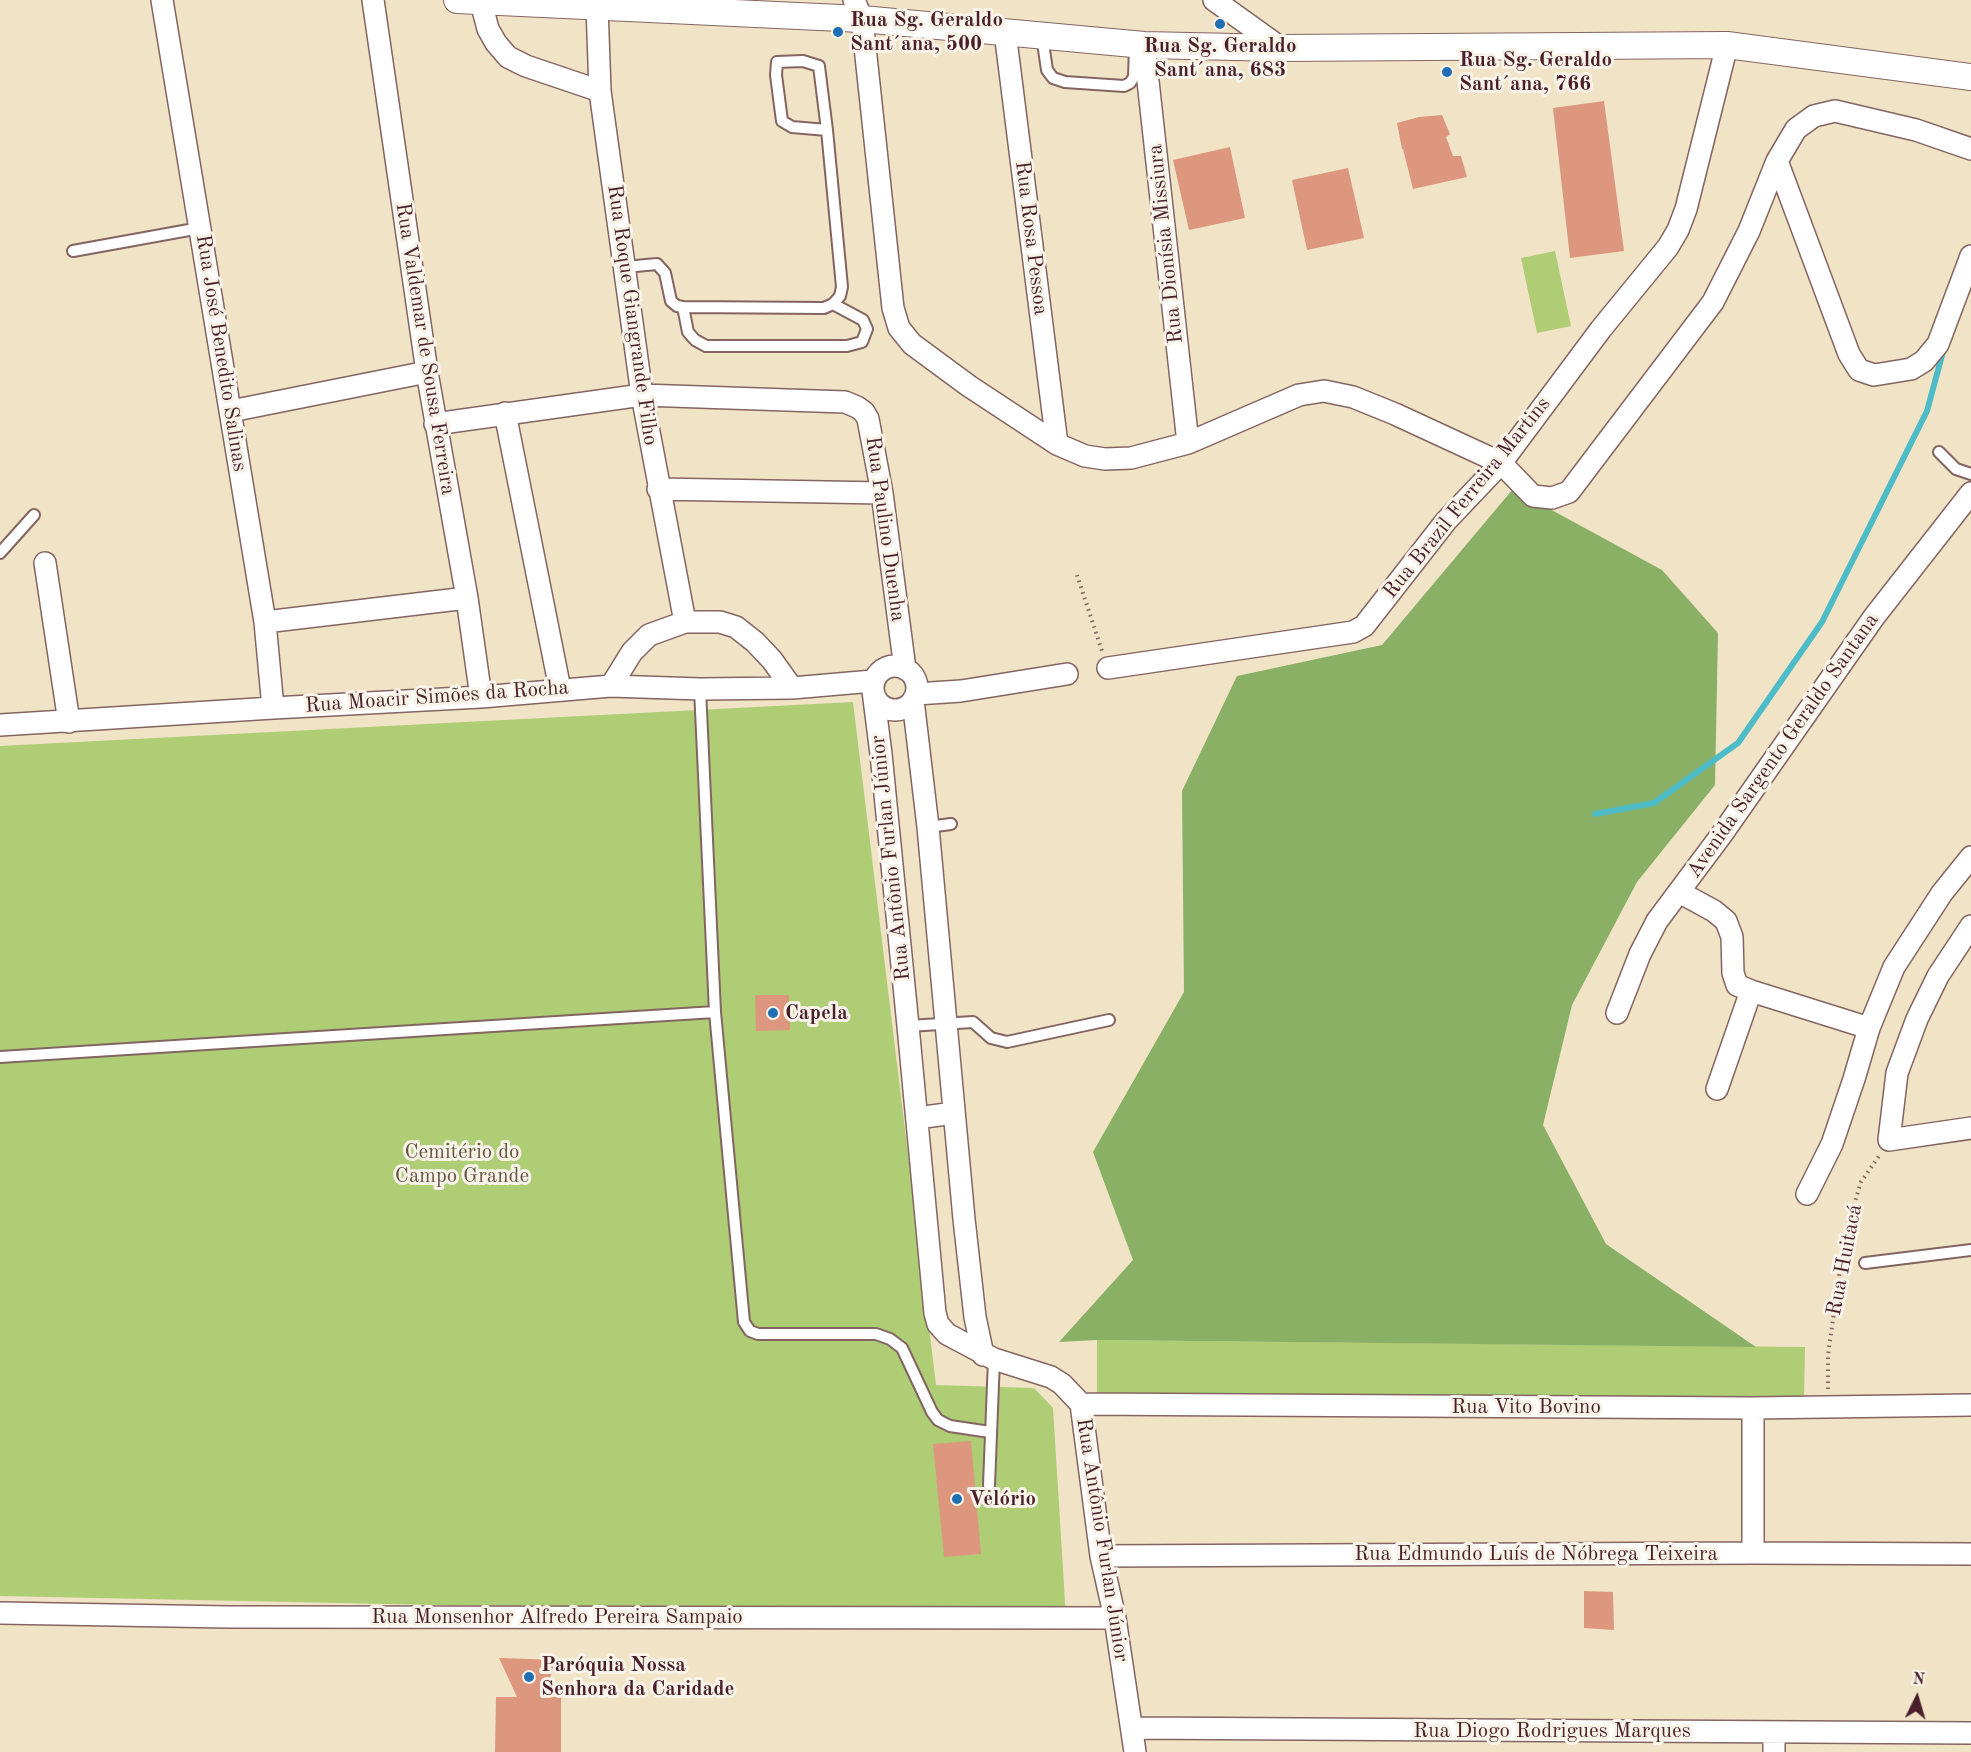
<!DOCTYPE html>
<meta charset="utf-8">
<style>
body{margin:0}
#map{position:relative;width:1971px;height:1752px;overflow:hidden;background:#f0e3c6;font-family:"Old Standard TT",serif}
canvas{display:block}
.north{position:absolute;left:1887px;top:1668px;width:60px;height:60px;-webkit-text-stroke:4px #f7f3e8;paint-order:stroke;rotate:5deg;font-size:16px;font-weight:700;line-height:24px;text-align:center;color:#4a1f2b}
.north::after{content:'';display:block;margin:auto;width:21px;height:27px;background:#4a1f2b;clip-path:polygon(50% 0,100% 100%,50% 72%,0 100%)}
</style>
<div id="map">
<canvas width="1971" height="1752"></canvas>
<div class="north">N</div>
</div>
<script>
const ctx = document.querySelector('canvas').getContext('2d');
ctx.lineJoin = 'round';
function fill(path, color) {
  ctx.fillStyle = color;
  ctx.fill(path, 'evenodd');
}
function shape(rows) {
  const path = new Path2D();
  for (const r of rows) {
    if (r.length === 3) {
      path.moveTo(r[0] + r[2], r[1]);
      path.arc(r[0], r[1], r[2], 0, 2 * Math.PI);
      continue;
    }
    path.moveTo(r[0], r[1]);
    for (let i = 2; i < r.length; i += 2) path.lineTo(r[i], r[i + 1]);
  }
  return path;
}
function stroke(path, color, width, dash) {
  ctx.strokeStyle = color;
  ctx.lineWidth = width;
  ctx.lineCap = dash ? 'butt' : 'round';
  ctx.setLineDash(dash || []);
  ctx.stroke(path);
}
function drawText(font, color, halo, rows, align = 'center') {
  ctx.font = font + ' "Old Standard TT",serif';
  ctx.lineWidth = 6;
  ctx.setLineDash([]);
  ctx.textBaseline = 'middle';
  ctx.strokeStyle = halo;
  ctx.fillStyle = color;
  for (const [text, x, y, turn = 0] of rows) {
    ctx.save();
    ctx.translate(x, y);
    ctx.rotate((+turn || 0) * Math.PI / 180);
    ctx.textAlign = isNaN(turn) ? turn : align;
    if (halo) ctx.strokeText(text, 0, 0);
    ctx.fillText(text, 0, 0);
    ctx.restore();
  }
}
const green = shape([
 [1555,251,1571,326,1537,333,1521,258],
 [853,702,936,1385,1034,1388,1053,1408,1066,1618,0,1596,0,746],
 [1097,1340,1805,1347,1804,1400,1097,1393]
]);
const forest = shape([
 [1513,489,1662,570,1718,633,1715,785,1637,882,1572,1005,1543,1125,1606,1244,1756,1347,1097,1340,1059,1342,1133,1260,1093,1152,1184,992,1182,791,1237,676,1382,645]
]);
const stream = shape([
 [1595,814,1654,803,1738,743,1822,622,1927,411,1944,348]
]);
const building = shape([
 [1604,101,1624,251,1570,258,1553,108],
 [1442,115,1450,134,1446,137,1453,156,1461,156,1467,177,1413,189,1403,149,1402,149,1397,123,1419,117],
 [1230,147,1245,218,1189,230,1173,160],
 [1348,168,1364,238,1307,250,1292,180],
 [755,995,789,995,790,1030,756,1031],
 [971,1441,981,1554,944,1557,933,1444],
 [1584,1591,1613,1592,1614,1630,1584,1628],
 [499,1658,558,1660,541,1697,561,1697,561,1752,495,1752,496,1697,517,1697]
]);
const path = shape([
 [1077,575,1102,651],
 [1828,1389,1828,1355,1845,1234,1861,1182,1879,1156]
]);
const service = shape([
 [1042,36,1047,70,1053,78,1065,82,1124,86,1130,83,1134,77,1135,46],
 [73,251,200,228],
 [625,267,657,264,665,273,671,301,677,306,683,307,824,308,833,304,840,296,842,287,827,130,819,66,803,61,777,62,776,75,782,121,792,127,827,130],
 [683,307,688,332,695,340,706,346,847,346,862,342,867,329,863,320,833,304],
 [1939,452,1956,469,1971,474],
 [0,553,34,515],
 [700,689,715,1012,744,1322,750,1331,758,1334,876,1334,890,1339,902,1348,932,1412,938,1420,950,1426,990,1432],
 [928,827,951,824],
 [908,1026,973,1022,991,1038,1007,1042,1109,1020],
 [0,1057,715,1012],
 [1865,1263,1971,1250],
 [989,1485,994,1359]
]);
const minor = shape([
 [162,0,265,622,273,708],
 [373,0,427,372,467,598,481,697],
 [854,0,862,19,893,308,899,328,912,344,969,386,1057,444,1085,456,1105,459,1131,458,1188,443,1299,395,1324,391,1353,397,1395,414,1501,463,1533,496,1552,498,1569,492,1713,302,1749,231,1777,161,1796,129,1814,116,1835,111,1916,130,1971,149],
 [1214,0,1281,48],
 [481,2,488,29,496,43,508,57,526,66,600,91],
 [597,6,600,91,642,395,685,622],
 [1005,32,1057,444],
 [1144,45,1188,443],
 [1777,161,1849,354,1859,370,1874,375,1911,369,1924,361,1938,344,1971,256],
 [231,411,427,372],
 [505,413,560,689],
 [435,424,642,395,845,402,857,407,864,412,868,419,882,493,905,669],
 [658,489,882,493],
 [45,563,69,722],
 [265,622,467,598],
 [895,688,22],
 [1108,668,1353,632,1364,626,1446,521,1501,463,1601,329,1668,247,1678,230,1686,209,1727,45],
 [611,686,632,652,649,635,685,622,720,622,736,627,755,642,772,660,792,688],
 [873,691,881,754,908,1026,935,1313,938,1324,947,1334,994,1359,1051,1377,1062,1384,1081,1404,1101,1556,1115,1618,1135,1752],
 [916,694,961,691,1067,674],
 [913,700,928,827,964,1219,975,1317,983,1355],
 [0,725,273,708,481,697,611,686,700,689,792,688,873,681],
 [1679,892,1714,911,1726,921,1732,937,1733,973,1737,985,1751,991,1869,1028],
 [1971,926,1938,976,1917,1019,1897,1073,1889,1140,1971,1128],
 [1617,1013,1640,954,1657,921,1722,834,1874,617,1971,493],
 [1717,1089,1751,991],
 [917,1118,954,1113],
 [1807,1194,1832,1144,1854,1079,1869,1028,1894,967,1942,893,1971,857],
 [1081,1404,1753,1408,1971,1405],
 [1753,1553,1753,1408],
 [1101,1556,1753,1553,1971,1554],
 [0,1613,228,1617,1115,1618],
 [1133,1728,1971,1733],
 [1774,1752,1774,1733]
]);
const tertiary = shape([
 [457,0,862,19,1144,45,1281,48,1727,45,1971,77]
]);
const markers = [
 [1220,24,6,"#1f6fb2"],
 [838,32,6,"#1f6fb2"],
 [1447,72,6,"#1f6fb2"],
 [773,1013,6,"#1f6fb2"],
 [957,1499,6,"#1f6fb2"],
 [529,1677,6,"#1f6fb2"]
];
const poiNames = [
 ["Rua Sg. Geraldo",850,20],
 ["Sant´ana, 500",850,44],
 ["Rua Sg. Geraldo",1220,46,"center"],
 ["Sant´ana, 683",1220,70,"center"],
 ["Rua Sg. Geraldo",1459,60],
 ["Sant´ana, 766",1459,84],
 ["Capela",785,1013],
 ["Velório",969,1499],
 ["Paróquia Nossa",541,1665],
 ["Senhora da Caridade",541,1689]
];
const streetNames = [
 ["Rua Rosa Pessoa",1031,238,83],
 ["Rua Dionísia Missiura",1166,244,-96],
 ["Rua Roque Giangrande Filho",632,315,82],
 ["Rua Valdemar de Sousa Ferreira",425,349,81],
 ["Rua José Benedito Salinas",221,353,81],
 ["Rua Brazil Ferreira Martins",1467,498,-51],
 ["Rua Paulino Duenha",885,529,82],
 ["Rua Moacir Simões da Rocha",437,697,-4],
 ["Avenida Sargento Geraldo Santana",1783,746,-55],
 ["Rua Antônio Furlan Júnior",891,858,-96],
 ["Rua Huitacá",1845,1260,-79],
 ["Rua Vito Bovino",1526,1407],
 ["Rua Antônio Furlan Júnior",1102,1540,81],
 ["Rua Edmundo Luís de Nóbrega Teixeira",1536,1554],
 ["Rua Monsenhor Alfredo Pereira Sampaio",557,1617],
 ["Rua Diogo Rodrigues Marques",1552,1731]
];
const parkNames = [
 ["Cemitério do",462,1152],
 ["Campo Grande",462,1176]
];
fill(green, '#aecd75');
fill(forest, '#8ab066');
stroke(stream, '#4ebcc6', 6);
fill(building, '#de977f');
stroke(service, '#846461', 14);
stroke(minor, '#846461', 24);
stroke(tertiary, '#846461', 28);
stroke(path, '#846461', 4, [1.5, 4.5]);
stroke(service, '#fff', 10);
stroke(minor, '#fff', 21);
stroke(tertiary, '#fff', 26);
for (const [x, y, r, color] of markers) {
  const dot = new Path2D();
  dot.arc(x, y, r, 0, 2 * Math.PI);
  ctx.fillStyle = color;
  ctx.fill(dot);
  stroke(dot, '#f7f3e8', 2);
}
drawText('bold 21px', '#4a1f2b', '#f7f3e8', poiNames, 'left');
drawText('21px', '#4a1f2b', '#f7f3e8', streetNames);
drawText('21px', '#685341', '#f7f3e8', parkNames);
</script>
